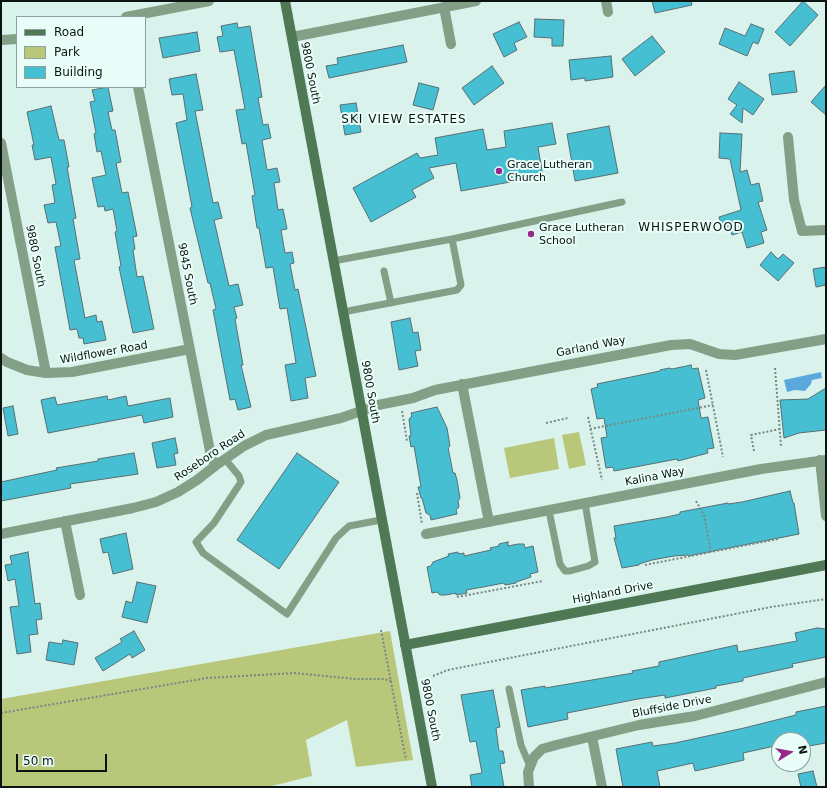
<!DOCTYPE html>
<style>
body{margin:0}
#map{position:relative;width:827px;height:788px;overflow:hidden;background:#d9f2ec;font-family:"DejaVu Sans",sans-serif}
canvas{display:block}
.frame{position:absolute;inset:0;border:2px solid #0c1412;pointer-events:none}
.legend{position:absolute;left:16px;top:16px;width:130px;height:72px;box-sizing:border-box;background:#eafef9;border:1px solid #91a09d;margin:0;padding:5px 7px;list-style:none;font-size:12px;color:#0c1412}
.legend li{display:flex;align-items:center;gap:8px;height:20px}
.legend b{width:20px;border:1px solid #91a09d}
.north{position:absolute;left:771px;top:732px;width:40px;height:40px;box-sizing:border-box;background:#eafef9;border:1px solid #91a09d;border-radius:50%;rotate:79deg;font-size:11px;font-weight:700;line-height:16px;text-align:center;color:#0c1412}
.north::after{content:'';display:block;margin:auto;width:14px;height:18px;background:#952889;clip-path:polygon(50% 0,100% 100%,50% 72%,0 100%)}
.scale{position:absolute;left:16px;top:754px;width:91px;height:18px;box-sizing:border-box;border:2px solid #0c1412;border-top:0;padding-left:5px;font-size:12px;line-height:14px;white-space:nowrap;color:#0c1412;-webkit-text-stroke:3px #eafef9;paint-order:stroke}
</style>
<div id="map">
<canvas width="827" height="788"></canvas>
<div class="frame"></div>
<ul class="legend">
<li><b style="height:5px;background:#4f7955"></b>Road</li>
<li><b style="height:11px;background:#b9c77b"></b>Park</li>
<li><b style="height:11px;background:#47bfd2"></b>Building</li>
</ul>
<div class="north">N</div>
<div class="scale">50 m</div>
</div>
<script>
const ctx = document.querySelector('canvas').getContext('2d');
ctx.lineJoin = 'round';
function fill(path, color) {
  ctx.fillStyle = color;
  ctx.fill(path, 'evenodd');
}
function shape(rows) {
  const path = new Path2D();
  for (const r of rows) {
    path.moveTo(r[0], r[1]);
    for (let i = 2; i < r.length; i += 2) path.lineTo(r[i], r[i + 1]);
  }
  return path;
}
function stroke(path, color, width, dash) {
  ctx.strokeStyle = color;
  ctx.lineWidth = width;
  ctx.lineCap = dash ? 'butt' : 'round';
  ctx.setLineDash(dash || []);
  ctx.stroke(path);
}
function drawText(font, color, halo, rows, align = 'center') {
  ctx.font = font + ' "DejaVu Sans",sans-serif';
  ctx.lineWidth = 4;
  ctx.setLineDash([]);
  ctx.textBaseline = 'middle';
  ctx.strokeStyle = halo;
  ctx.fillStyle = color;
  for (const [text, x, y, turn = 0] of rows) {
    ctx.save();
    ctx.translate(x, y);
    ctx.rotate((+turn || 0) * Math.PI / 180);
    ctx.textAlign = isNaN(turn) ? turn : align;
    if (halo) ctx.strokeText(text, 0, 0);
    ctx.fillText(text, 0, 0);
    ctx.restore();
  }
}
const green = shape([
 [579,432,586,465,569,469,562,435],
 [554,438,559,469,510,478,504,448],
 [390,631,413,760,356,767,347,720,306,740,312,776,268,787,1,787,1,699]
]);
const water = shape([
 [821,372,822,378,812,380,811,384,805,391,795,390,787,392,784,380]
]);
const building = shape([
 [652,1,691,1,692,5,655,13,652,1],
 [803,1,818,15,790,46,775,32,803,1],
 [535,19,564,20,563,46,552,46,552,38,534,37,535,19],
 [519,22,527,37,514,43,517,50,504,57,493,34,519,22],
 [237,23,238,28,250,26,262,97,258,98,263,125,268,124,271,138,262,140,267,170,277,168,280,182,274,183,278,210,283,209,287,229,281,230,285,253,292,252,294,263,290,264,295,290,298,289,316,376,305,378,308,398,291,401,285,365,296,363,287,308,280,309,273,267,266,268,259,228,257,228,252,196,255,195,246,143,242,144,236,110,245,109,234,50,220,52,217,37,223,36,221,26,237,23],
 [751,24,764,29,758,44,753,42,747,56,719,44,725,28,745,36,751,24],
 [197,32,200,51,163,58,159,38,197,32],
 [652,36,665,52,635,76,622,59,652,36],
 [403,45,407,62,329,78,326,66,338,64,337,58,403,45],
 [611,56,613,77,585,81,585,78,571,80,569,60,611,56],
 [492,66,504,83,474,105,462,88,492,66],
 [794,71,797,92,772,95,769,74,794,71],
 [196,74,203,110,195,111,213,203,218,202,222,218,214,220,229,286,238,284,243,305,234,307,237,318,235,319,243,365,241,365,251,407,238,410,235,399,230,400,213,310,216,309,210,283,208,283,190,208,192,207,176,123,187,120,183,94,172,95,169,79,196,74],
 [739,82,764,99,753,115,743,108,742,123,730,114,737,105,728,99,739,82],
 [419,83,439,88,433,110,413,105,419,83],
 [826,85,826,115,811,102,826,85],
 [108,87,113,111,108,112,112,130,115,130,121,162,116,163,122,193,128,192,137,236,133,237,135,249,133,250,137,277,143,276,154,329,133,333,119,267,121,266,115,232,117,231,113,209,105,211,104,206,98,207,92,178,106,175,101,151,97,152,94,134,96,133,90,102,95,101,92,90,108,87],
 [356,103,361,132,345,135,340,105,356,103],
 [51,106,59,140,64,140,69,167,67,167,76,218,73,219,80,259,74,260,85,318,96,315,97,322,102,321,106,340,84,344,83,338,79,338,77,329,70,330,55,247,61,246,56,222,48,223,44,205,55,203,52,185,56,184,51,157,35,160,32,145,34,145,27,112,51,106],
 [552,123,556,144,538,147,543,176,461,191,456,163,429,168,434,178,412,190,416,197,371,222,353,188,417,153,420,158,438,155,435,138,483,129,487,150,506,147,504,131,552,123],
 [609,126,618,173,575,181,567,134,609,126],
 [720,133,742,134,740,172,747,170,751,185,759,183,763,201,758,202,767,230,761,232,764,243,747,248,742,232,732,235,729,226,722,228,719,217,741,210,730,159,719,158,720,133],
 [771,252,778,259,783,254,794,263,778,281,760,265,771,252],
 [826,267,826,285,816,287,813,269,826,267],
 [410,318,413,333,418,332,421,350,415,351,418,366,399,370,391,322,410,318],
 [691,365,692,369,698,368,705,398,698,400,701,418,708,417,714,448,707,449,708,453,678,461,677,459,614,471,613,467,606,468,601,438,607,437,604,418,597,419,591,389,598,387,597,384,660,371,660,370,669,368,672,369,691,365],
 [826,388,826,430,799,433,784,438,780,400,808,399,826,388],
 [107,396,108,400,126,396,128,406,170,398,173,417,144,423,142,415,48,433,41,400,55,397,57,405,107,396],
 [13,406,18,434,8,436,3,408,13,406],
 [437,407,447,428,450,446,448,447,453,473,455,473,457,480,460,498,458,501,459,507,456,510,457,514,431,520,430,515,426,513,422,498,421,498,418,487,421,487,414,446,411,447,409,436,411,436,409,419,412,416,411,413,437,407],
 [175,438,178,453,174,454,176,465,157,468,152,443,175,438],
 [134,453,138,474,70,484,71,488,1,501,1,482,57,470,56,468,98,461,98,459,134,453],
 [297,453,339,482,279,569,237,540,297,453],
 [790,491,793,503,794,503,799,534,688,556,688,555,674,556,652,560,639,564,639,565,622,568,614,538,616,538,614,526,667,517,680,514,680,512,728,503,728,504,742,502,790,491],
 [126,533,133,569,113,574,108,552,103,553,100,539,126,533],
 [508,542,508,546,518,544,524,544,525,548,533,546,538,572,530,574,531,577,516,582,516,583,505,585,504,583,483,587,466,590,467,593,456,595,456,593,446,595,440,595,437,592,432,593,427,567,431,566,433,562,449,556,448,554,458,552,458,554,464,553,464,556,491,550,490,548,499,546,499,544,508,542],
 [28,552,35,604,40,603,42,619,36,620,38,634,29,635,31,652,17,654,10,607,19,606,15,579,8,581,5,565,12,564,10,556,28,552],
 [137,582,156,586,147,623,122,617,126,601,132,603,137,582],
 [817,628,826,629,826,657,792,664,793,667,743,678,743,681,716,686,716,688,665,698,665,695,638,699,567,713,568,719,528,727,521,690,545,686,545,688,633,673,632,671,659,666,659,662,737,645,738,652,797,641,795,633,817,628],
 [134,631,145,650,132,658,130,654,103,671,95,658,122,642,120,639,134,631],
 [63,640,78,643,74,665,46,660,49,642,62,644,63,640],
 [493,690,500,727,496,728,499,751,503,751,505,763,500,764,504,787,472,787,470,775,482,773,476,741,470,742,461,695,493,690],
 [826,706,826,743,803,747,803,740,779,740,779,745,743,753,744,760,695,771,693,763,657,771,660,787,623,787,616,749,652,742,653,746,675,743,744,728,796,715,796,712,826,706],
 [813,771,817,787,801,787,798,774,813,771]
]);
const path = shape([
 [775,368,781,446],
 [706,370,723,457],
 [402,411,407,441],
 [588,417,602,480],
 [546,423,568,418],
 [590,429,713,405],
 [754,451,751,435,780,429],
 [417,493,422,524],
 [696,501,704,515,711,552,778,539],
 [645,565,711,552],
 [457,597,543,581],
 [381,630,406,760],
 [433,676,448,670,771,607,826,599],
 [1,713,207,678,295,673,355,679,384,679,391,681]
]);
const lane = shape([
 [333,261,452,239,622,202],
 [384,271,391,303],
 [343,312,457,290,461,285,452,239],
 [225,459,239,476,241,482,214,523,196,542,203,553,287,614,336,538,349,526,381,520],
 [549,511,560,564,565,571,570,571,588,566,595,562,585,503],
 [509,689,521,745,529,764]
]);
const street = shape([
 [606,1,608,12],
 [444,7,451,44],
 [126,17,209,1],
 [292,37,476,1],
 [1,40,17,39],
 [138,87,210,451,215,466],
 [788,137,794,200,802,231,826,230],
 [1,143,46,373],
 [1,358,7,362,27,370,46,373,72,372,190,349],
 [462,384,489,522],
 [820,460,826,516],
 [65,521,80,595],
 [1,534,133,508,156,502,178,492,197,480,215,466,244,446,266,435,341,418,378,405,413,398,435,390,671,345,690,344,719,354,735,355,826,339],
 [426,534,761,469,826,460],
 [592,737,602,787],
 [529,787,528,772,534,757,542,749,556,745,639,725,695,716,826,682]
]);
const secondary = shape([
 [285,1,432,787],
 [405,645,826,565]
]);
const markers = [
 [499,171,4,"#952889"],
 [531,234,4,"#952889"]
];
const streetNames = [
 ["9800 South",310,73,79],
 ["9880 South",35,256,79],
 ["9845 South",187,274,79],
 ["Garland Way",591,347,-11],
 ["Wildflower Road",104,353,-10],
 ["9800 South",370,392,80],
 ["Roseboro Road",210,456,-34],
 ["Kalina Way",655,477,-11],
 ["Highland Drive",613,593,-11],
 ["Bluffside Drive",672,707,-11],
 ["9800 South",430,710,79]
];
const poiNames = [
 ["Grace Lutheran",507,165],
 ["Church",507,178],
 ["Grace Lutheran",539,228],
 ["School",539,241]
];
const neighbourhoodNames = [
 ["SKI VIEW ESTATES",404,120],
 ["WHISPERWOOD",691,228]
];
fill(green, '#b9c77b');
fill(water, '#5ba8dc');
fill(building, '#47bfd2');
stroke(building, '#586e72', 1);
stroke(path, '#778884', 2, [2, 2]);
stroke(lane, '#839f85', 7);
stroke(street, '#839f85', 10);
stroke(secondary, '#4f7955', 10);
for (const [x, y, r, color] of markers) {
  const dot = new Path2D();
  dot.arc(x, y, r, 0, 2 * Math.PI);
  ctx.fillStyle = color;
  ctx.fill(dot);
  stroke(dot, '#eafef9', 1.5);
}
drawText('11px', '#0c1412', '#eafef9', streetNames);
drawText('11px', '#0c1412', '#eafef9', poiNames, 'left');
ctx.letterSpacing = '1px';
drawText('12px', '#0c1412', '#eafef9', neighbourhoodNames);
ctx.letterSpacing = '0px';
</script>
